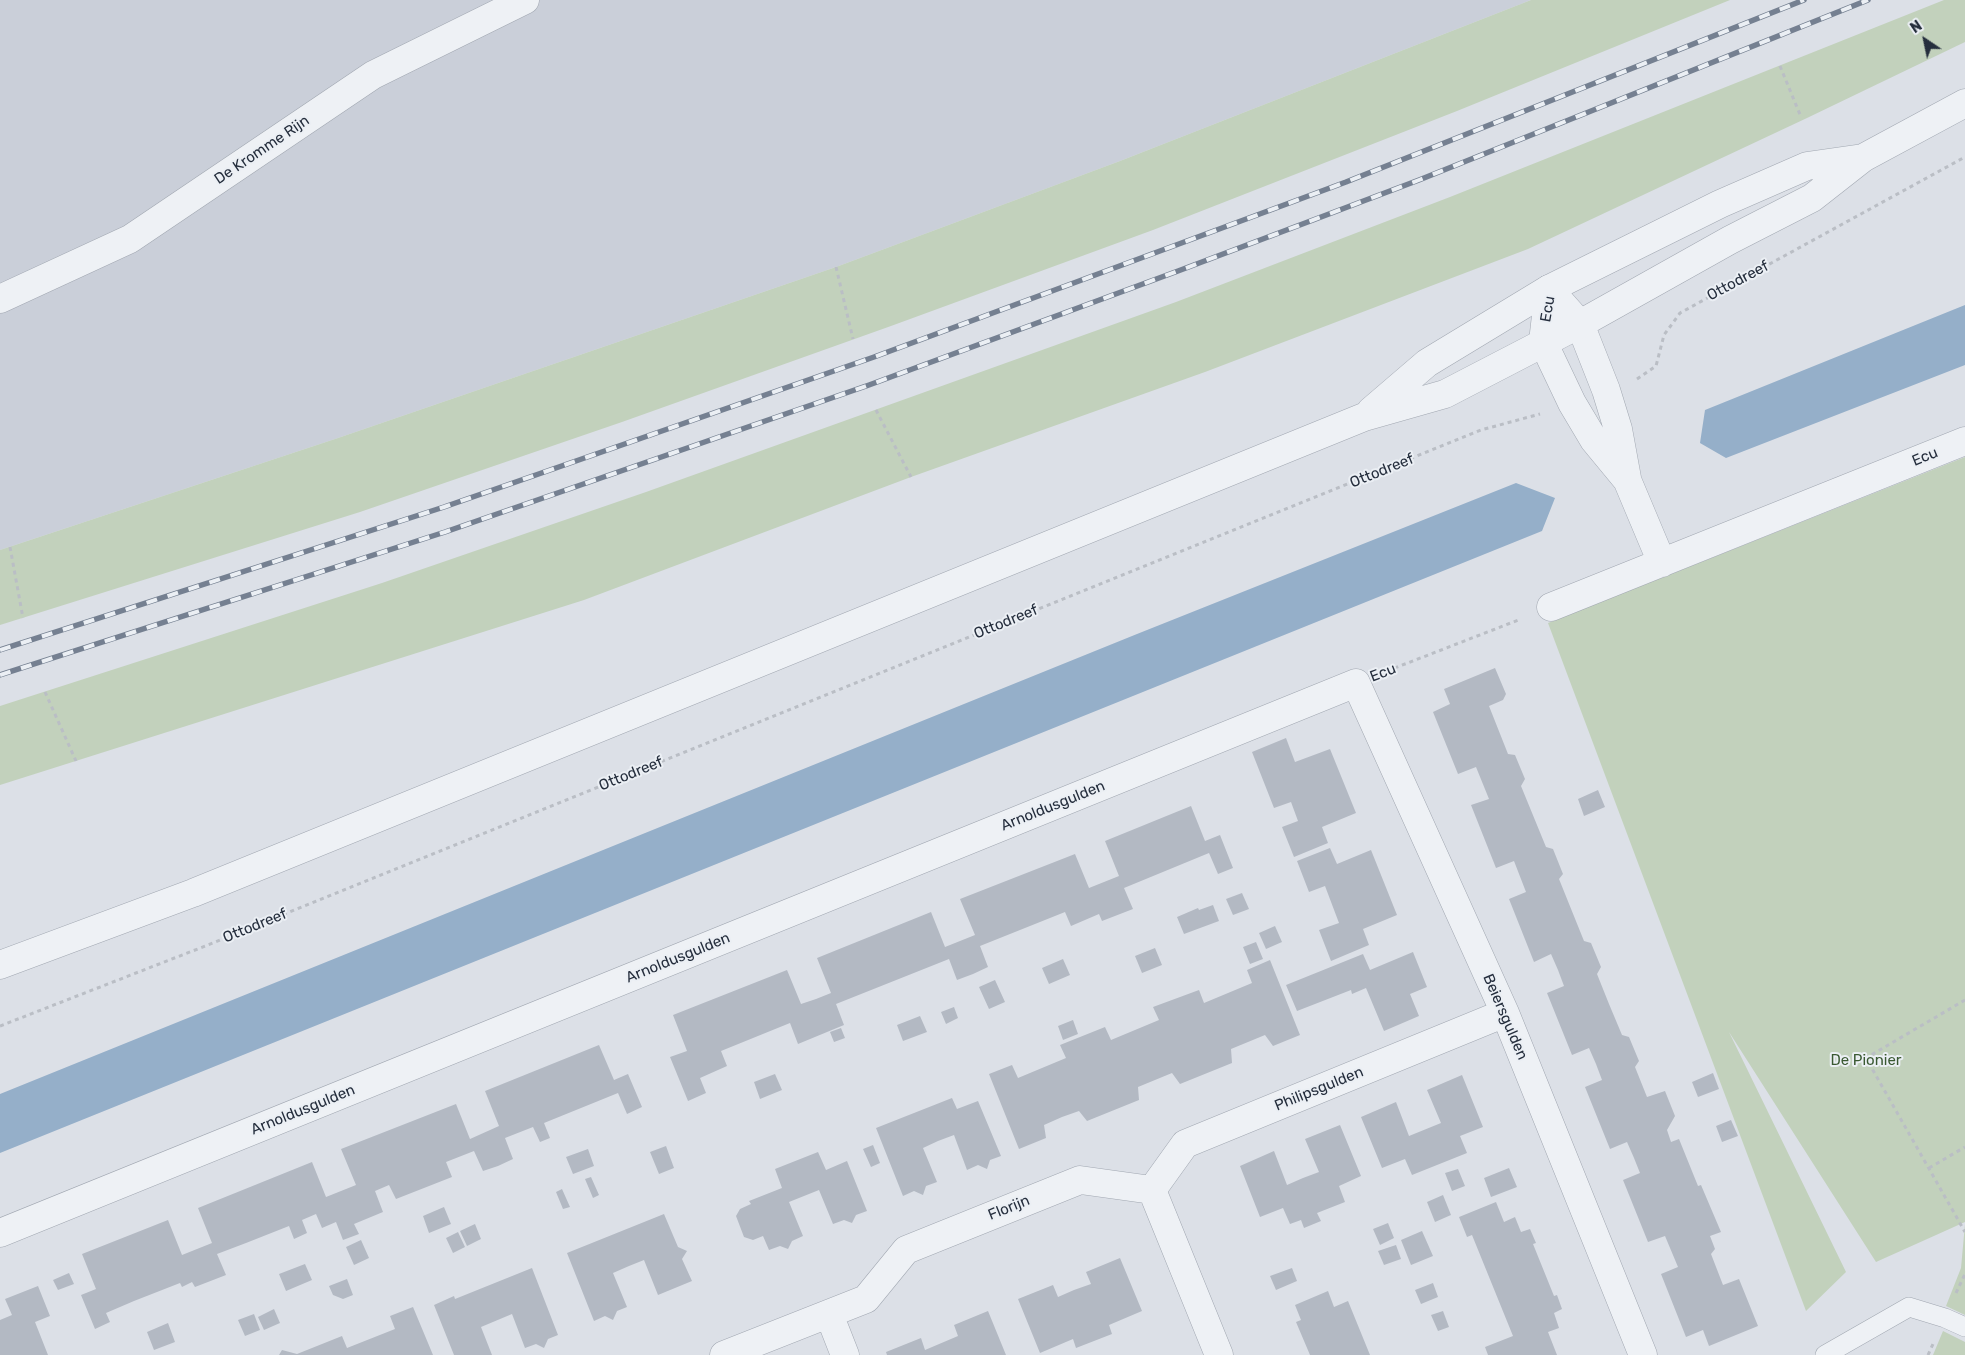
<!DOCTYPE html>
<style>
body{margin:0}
#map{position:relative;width:1965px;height:1355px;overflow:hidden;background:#dce0e7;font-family:Rubik,sans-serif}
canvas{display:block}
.north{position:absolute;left:1900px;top:15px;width:50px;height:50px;-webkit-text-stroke:4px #ebeff4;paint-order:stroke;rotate:326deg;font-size:14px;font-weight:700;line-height:20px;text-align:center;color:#252e3d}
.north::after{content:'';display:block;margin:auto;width:18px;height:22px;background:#252e3d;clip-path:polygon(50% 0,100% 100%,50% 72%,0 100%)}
</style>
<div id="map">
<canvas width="1965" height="1355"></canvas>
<div class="north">N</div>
</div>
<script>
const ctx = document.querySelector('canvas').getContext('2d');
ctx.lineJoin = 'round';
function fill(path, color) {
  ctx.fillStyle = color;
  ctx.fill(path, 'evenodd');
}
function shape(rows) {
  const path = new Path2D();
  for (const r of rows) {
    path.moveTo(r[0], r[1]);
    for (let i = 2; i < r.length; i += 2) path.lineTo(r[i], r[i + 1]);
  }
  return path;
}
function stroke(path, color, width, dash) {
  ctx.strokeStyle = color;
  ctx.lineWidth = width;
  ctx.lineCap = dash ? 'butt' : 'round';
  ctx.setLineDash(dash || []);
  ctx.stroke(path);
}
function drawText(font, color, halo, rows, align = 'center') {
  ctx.font = font + ' Rubik,sans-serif';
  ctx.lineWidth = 4;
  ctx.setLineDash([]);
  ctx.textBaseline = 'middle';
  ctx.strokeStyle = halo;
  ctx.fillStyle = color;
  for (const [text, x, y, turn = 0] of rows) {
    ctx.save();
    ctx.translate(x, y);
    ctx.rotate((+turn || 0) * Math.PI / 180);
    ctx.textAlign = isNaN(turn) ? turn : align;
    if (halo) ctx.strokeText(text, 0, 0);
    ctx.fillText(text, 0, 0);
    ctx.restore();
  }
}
const built = shape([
 [0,0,1531,0,1120,161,836,267,338,438,0,550]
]);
const green = shape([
 [1531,0,1730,0,1457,111,1153,230,891,326,622,422,360,512,0,625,0,550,338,438,836,267,1120,161],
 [1944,0,1965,0,1965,42,1807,118,1528,249,1205,372,911,477,584,600,0,785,0,706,382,583,646,492,1176,302,1450,197],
 [1965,457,1965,1222,1876,1262,1729,1032,1846,1272,1806,1311,1548,623],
 [1965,1224,1965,1315,1946,1306,1961,1268],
 [1943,1331,1965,1342,1965,1355,1933,1355]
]);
const water = shape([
 [1965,305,1965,365,1726,458,1700,443,1705,410],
 [1516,483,1555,498,1542,531,0,1153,0,1094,1137,634]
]);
const building = shape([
 [1495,668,1506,694,1503,700,1489,706,1508,754,1515,755,1525,779,1521,786,1546,847,1553,849,1563,874,1559,879,1584,941,1591,943,1601,967,1597,974,1609,1004,1622,1035,1629,1037,1639,1061,1635,1067,1647,1097,1665,1091,1675,1116,1667,1130,1671,1142,1679,1139,1698,1186,1701,1185,1721,1232,1710,1236,1715,1249,1711,1254,1723,1285,1739,1279,1758,1326,1709,1346,1703,1330,1686,1337,1661,1274,1678,1267,1665,1236,1648,1242,1623,1180,1640,1173,1634,1158,1627,1142,1610,1149,1585,1087,1602,1080,1596,1064,1589,1048,1572,1055,1547,993,1564,986,1558,970,1551,954,1534,962,1509,899,1526,892,1514,861,1496,868,1471,805,1489,799,1476,767,1458,774,1433,712,1450,704,1444,689],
 [1286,738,1295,762,1330,749,1356,813,1322,827,1328,843,1294,857,1282,827,1298,821,1291,802,1274,808,1252,752],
 [1598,790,1605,807,1584,816,1578,799],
 [1191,806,1205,841,1220,835,1233,868,1218,874,1209,853,1124,888,1133,909,1102,921,1099,914,1071,926,1065,912,980,946,988,967,973,974,957,980,949,959,836,1004,844,1025,798,1044,790,1023,721,1051,727,1066,700,1078,706,1093,688,1101,670,1057,687,1051,673,1015,787,970,801,1004,816,999,831,993,817,958,931,912,945,947,975,935,960,899,1075,854,1089,888,1119,876,1105,841],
 [1330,848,1337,864,1371,850,1397,915,1363,929,1369,945,1331,961,1319,930,1339,923,1325,886,1309,892,1297,861],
 [1242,893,1249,909,1233,915,1226,899],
 [1213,905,1219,921,1184,934,1177,917,1198,908,1199,910],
 [1275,926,1282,942,1266,949,1259,933],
 [1256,942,1263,959,1250,964,1243,947],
 [1155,948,1162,965,1142,973,1135,956],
 [1413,952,1427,987,1410,994,1419,1016,1384,1031,1366,988,1352,994,1351,990,1297,1011,1286,985,1363,954,1370,970],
 [1063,959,1070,975,1049,984,1042,968],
 [1270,960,1300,1035,1273,1046,1265,1035,1231,1049,1232,1063,1180,1084,1172,1073,1138,1087,1139,1100,1087,1121,1079,1111,1062,1117,1044,1125,1046,1138,1019,1149,989,1074,1012,1065,1018,1078,1066,1058,1060,1045,1105,1027,1111,1040,1159,1020,1153,1007,1199,990,1204,1003,1252,983,1247,970],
 [995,980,1005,1002,989,1009,979,987],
 [954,1007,958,1018,946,1024,941,1012],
 [920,1016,927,1032,903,1041,897,1025],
 [1073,1020,1078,1034,1063,1040,1058,1026],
 [841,1028,845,1038,834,1042,830,1032],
 [599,1045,614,1080,628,1074,642,1107,627,1114,618,1093,544,1123,550,1138,540,1142,533,1127,505,1138,513,1159,498,1166,483,1171,474,1151,446,1162,452,1177,396,1199,389,1185,375,1191,383,1212,354,1224,359,1234,343,1240,336,1222,322,1228,316,1214,302,1220,307,1233,294,1239,289,1226,246,1243,217,1254,226,1275,195,1287,192,1282,182,1287,180,1283,134,1301,106,1313,110,1322,95,1329,81,1295,96,1289,82,1254,168,1220,182,1255,212,1243,198,1208,312,1162,326,1197,356,1185,341,1149,456,1104,470,1139,499,1126,485,1091],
 [1713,1073,1719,1089,1698,1097,1692,1082],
 [775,1074,782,1090,760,1099,754,1082],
 [1462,1075,1483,1127,1460,1136,1467,1153,1412,1175,1405,1159,1382,1168,1361,1117,1396,1102,1409,1136,1441,1123,1427,1090],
 [952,1098,957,1109,978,1101,1001,1156,990,1160,987,1169,978,1165,967,1170,954,1135,938,1141,923,1148,937,1182,926,1186,923,1195,914,1191,903,1196,876,1128],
 [1731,1120,1738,1136,1722,1142,1716,1126],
 [1340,1125,1361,1176,1339,1186,1345,1202,1317,1213,1321,1221,1304,1228,1301,1220,1290,1224,1283,1208,1260,1217,1240,1166,1274,1151,1287,1185,1303,1178,1319,1172,1305,1139],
 [873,1145,880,1163,871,1167,863,1149],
 [666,1146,674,1168,659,1174,650,1152],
 [588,1149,594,1166,573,1174,566,1157],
 [818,1152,826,1170,847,1161,867,1211,856,1215,852,1223,844,1220,833,1224,819,1190,789,1202,803,1236,792,1241,788,1249,780,1246,769,1250,763,1236,753,1240,744,1237,736,1216,740,1209,751,1204,749,1201,782,1188,775,1169],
 [1509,1168,1517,1187,1491,1197,1484,1178],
 [1458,1169,1465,1186,1452,1191,1445,1173],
 [591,1177,599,1195,593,1198,585,1179],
 [562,1189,570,1207,563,1209,556,1192],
 [1443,1195,1451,1215,1435,1222,1427,1202],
 [1496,1202,1504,1222,1515,1217,1521,1232,1530,1229,1536,1243,1533,1244,1554,1296,1557,1295,1562,1309,1554,1313,1559,1328,1548,1332,1557,1355,1488,1355,1485,1347,1513,1336,1472,1235,1467,1237,1459,1217],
 [444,1207,451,1224,429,1233,423,1216],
 [664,1214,678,1247,687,1251,682,1259,692,1281,658,1295,644,1260,629,1266,613,1273,627,1307,617,1311,613,1320,605,1316,594,1321,567,1253],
 [1388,1223,1394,1238,1380,1245,1373,1229],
 [475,1224,481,1239,467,1246,460,1231],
 [1422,1231,1433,1256,1411,1265,1401,1240],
 [458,1232,465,1247,453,1253,446,1238],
 [361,1240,369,1258,354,1265,346,1247],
 [1396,1245,1401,1259,1384,1265,1378,1251],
 [1120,1258,1142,1311,1109,1325,1112,1334,1076,1348,1073,1339,1040,1353,1018,1299,1053,1285,1058,1297,1074,1290,1091,1284,1086,1272],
 [305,1264,312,1280,286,1291,279,1274],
 [532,1268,558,1335,548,1339,544,1348,536,1344,525,1348,512,1314,481,1327,492,1355,454,1355,434,1305,454,1296,455,1299],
 [1292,1268,1297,1281,1276,1290,1270,1276],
 [69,1273,74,1284,58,1290,53,1280],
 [347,1279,353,1295,343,1299,333,1295,329,1286],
 [1433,1283,1438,1297,1421,1304,1415,1290],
 [38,1286,50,1316,35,1322,48,1355,0,1355,0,1320,12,1315,5,1299],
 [1328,1291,1334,1307,1348,1301,1370,1355,1310,1355,1296,1322,1301,1320,1295,1305],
 [413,1307,433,1355,279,1355,282,1350,297,1354,342,1336,347,1348,395,1329,390,1316],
 [274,1309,280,1323,264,1330,258,1317],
 [988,1311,1006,1355,887,1355,886,1352,921,1338,925,1350,958,1336,954,1325],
 [1443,1311,1449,1327,1438,1331,1431,1315],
 [254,1314,260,1330,245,1336,238,1320],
 [168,1323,175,1342,154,1350,147,1332]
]);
const path = shape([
 [1780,66,1801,117],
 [836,267,853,339],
 [1637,379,1656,366,1664,335,1680,313,1965,157],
 [876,410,911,477],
 [10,547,23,618],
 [1387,671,1521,619],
 [45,692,76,761],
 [1965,1000,1866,1058,1965,1232],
 [0,1026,213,943,1481,430,1540,414],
 [1929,1168,1965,1147],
 [1956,1293,1965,1274],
 [1928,1355,1933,1344]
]);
const service = shape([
 [1825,1355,1909,1307,1945,1318,1965,1327]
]);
const minor = shape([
 [1549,289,1543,342,1572,403,1594,440,1627,480],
 [1549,289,1580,324,1606,390,1618,429,1627,478],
 [0,299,130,239,373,75,525,0],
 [1620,463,1662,563],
 [1551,607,1965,441],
 [1152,1190,1185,1144,1505,1013],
 [1152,1190,1219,1355],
 [0,1233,1356,683,1505,1013,1643,1355],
 [829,1314,845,1355],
 [724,1355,866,1299,906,1250,1080,1180,1152,1190]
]);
const tertiary = shape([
 [1371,411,1427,363,1549,289,1720,204,1807,166,1863,158],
 [0,965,193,893,1364,417,1445,394,1580,324,1730,240,1812,198,1863,158,1965,103]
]);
const rail = shape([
 [0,650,444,507,874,357,1346,182,1804,0],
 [0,675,445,532,869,385,1178,271,1419,180,1868,0]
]);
const streetNames = [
 ["De Kromme Rijn",262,150,-34],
 ["Ottodreef",1738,281,-28],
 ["Ecu",1548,309,-80],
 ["Ecu",1925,457,-22],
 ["Ottodreef",1382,471,-22],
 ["Ottodreef",1006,622,-22],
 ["Ecu",1383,673,-21],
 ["Ottodreef",631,774,-22],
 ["Arnoldusgulden",1053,806,-22],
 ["Ottodreef",255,926,-22],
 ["Arnoldusgulden",678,958,-22],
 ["Beiersgulden",1505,1017,67],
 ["Philipsgulden",1319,1089,-22],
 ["Arnoldusgulden",303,1110,-22],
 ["Florijn",1009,1208,-22]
];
const parkNames = [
 ["De Pionier",1866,1061]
];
fill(built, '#cacfd9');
fill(green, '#c2d1bc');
fill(water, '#95afc9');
fill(building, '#b3b9c3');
stroke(service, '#a1a7b1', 20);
stroke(minor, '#a1a7b1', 29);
stroke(tertiary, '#a1a7b1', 29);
stroke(path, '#babec5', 3, [4, 4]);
stroke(service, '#eef1f5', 19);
stroke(minor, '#eef1f5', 28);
stroke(tertiary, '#eef1f5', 28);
stroke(rail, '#758091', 5.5);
stroke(rail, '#ebeff4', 4, [11]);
drawText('15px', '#252e3d', '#ebeff4', streetNames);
drawText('15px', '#3a5932', '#ebeff4', parkNames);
</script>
